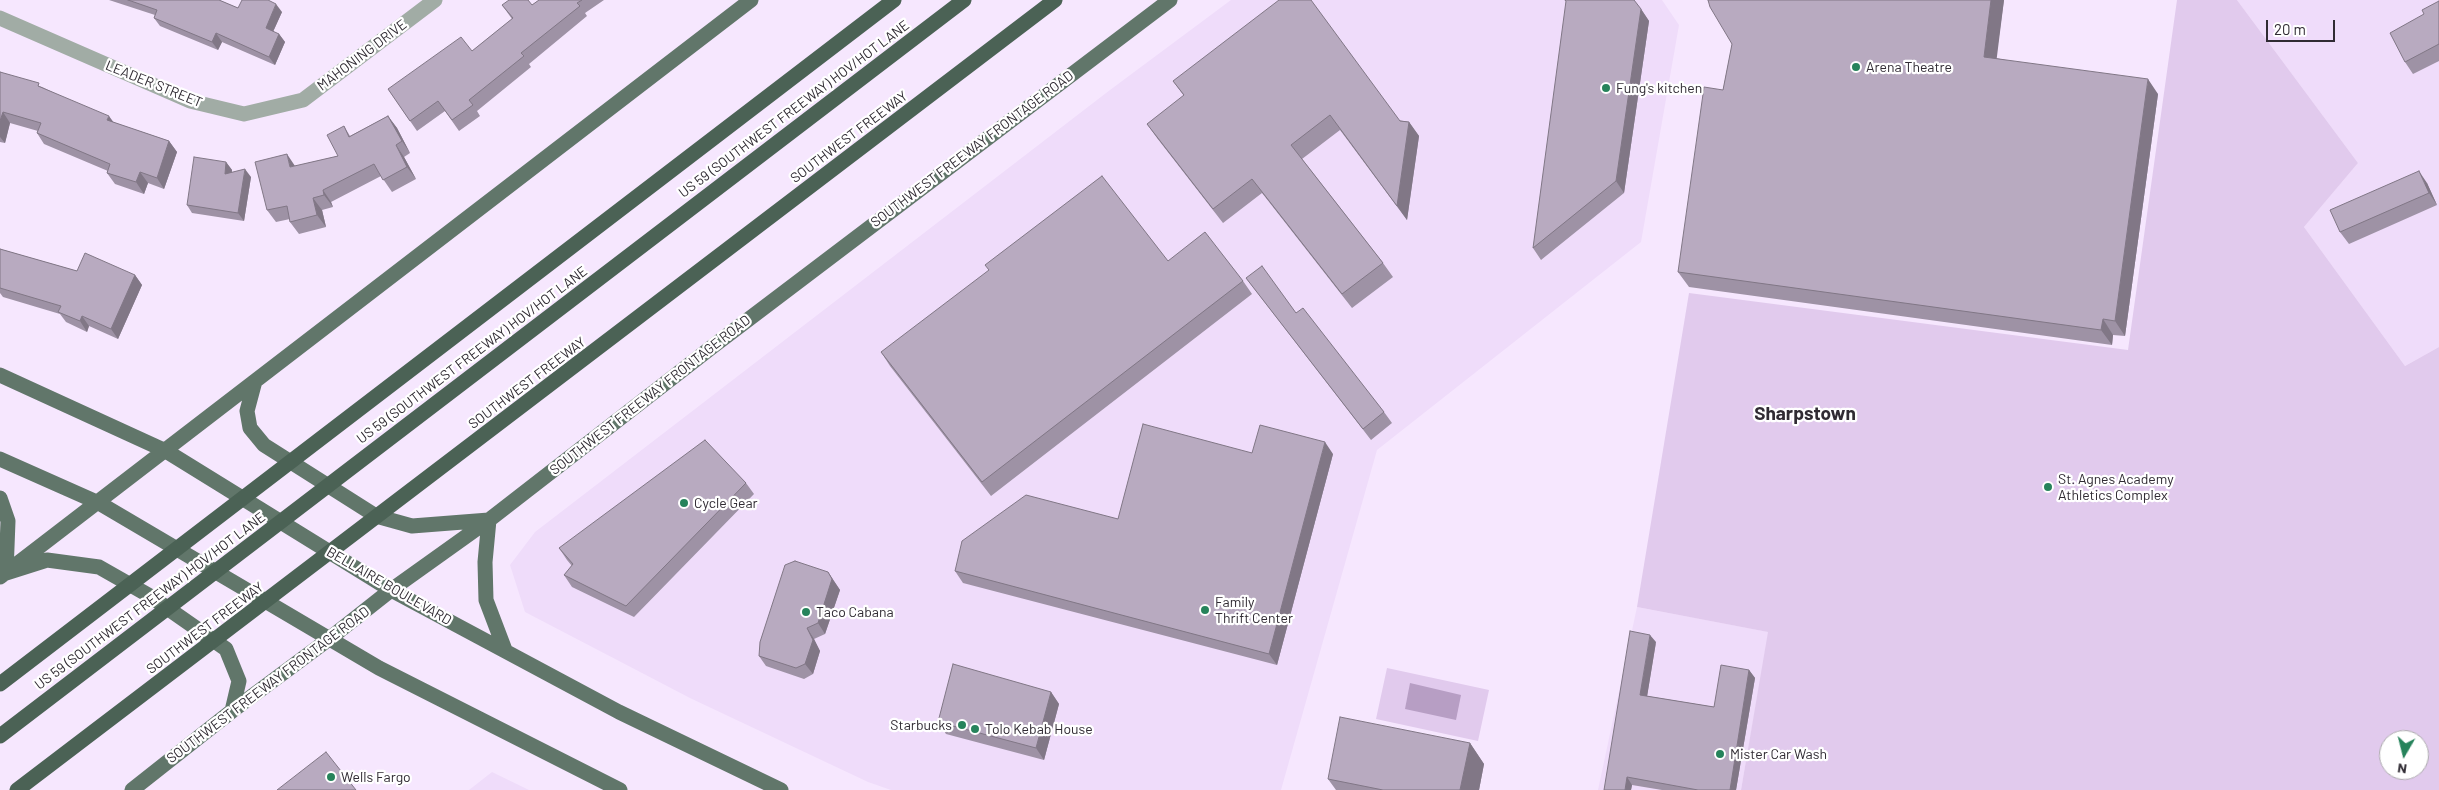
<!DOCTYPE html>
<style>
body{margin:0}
#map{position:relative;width:2439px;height:790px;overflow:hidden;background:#f6e7fe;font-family:Barlow,sans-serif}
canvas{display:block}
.north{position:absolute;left:2379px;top:730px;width:50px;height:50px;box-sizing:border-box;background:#fff;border:1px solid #acaaad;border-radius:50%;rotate:188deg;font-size:14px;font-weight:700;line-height:20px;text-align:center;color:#302b33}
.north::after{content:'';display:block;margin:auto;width:18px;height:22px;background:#26835b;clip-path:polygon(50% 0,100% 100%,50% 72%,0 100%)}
.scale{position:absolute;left:2266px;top:20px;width:69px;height:22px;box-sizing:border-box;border:2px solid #302b33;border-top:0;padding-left:6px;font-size:15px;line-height:18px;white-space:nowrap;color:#302b33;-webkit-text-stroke:4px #fff;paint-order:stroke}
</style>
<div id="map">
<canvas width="2439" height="790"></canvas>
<div class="north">N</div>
<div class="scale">20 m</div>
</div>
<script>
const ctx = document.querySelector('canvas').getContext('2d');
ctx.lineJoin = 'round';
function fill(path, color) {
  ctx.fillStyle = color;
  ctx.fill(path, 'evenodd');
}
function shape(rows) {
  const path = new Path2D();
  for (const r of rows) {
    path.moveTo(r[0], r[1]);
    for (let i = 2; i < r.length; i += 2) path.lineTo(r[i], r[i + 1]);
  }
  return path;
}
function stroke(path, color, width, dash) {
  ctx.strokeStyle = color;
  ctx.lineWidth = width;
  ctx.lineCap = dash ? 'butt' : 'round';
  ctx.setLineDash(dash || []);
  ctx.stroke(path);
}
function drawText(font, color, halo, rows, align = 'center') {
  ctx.font = font + ' Barlow,sans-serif';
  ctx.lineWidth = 4.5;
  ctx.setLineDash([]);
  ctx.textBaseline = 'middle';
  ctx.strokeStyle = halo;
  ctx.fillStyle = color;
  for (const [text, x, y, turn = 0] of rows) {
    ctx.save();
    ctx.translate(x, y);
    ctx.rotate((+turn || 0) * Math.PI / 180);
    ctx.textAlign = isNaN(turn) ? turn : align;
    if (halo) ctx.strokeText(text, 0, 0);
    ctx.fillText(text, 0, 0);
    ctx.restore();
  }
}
const built = shape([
 [1231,0,1662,0,1679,25,1641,242,1377,450,1281,790,891,790,868,782,690,698,525,612,510,565,535,532,1110,90],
 [2237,0,2439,0,2439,347,2405,366,2304,227,2358,163],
 [1637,607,1769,632,1741,790,1598,790],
 [492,772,529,790,469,790]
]);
const green = shape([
 [2177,0,2237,0,2358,163,2304,227,2405,366,2439,347,2439,790,1741,790,1768,632,1637,607,1689,293,2128,350],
 [2389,740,2419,740,2419,770,2389,770],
 [1387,668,1489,690,1478,741,1376,719]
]);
const water = shape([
 [1410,683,1461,695,1456,720,1405,709]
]);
const minor = shape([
 [0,18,190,101,244,114,303,100,435,0]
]);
const major = shape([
 [0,375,166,451,391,590,619,712,781,790],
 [255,381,247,411,250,428,264,445,376,516,412,526,489,520,485,562,486,600,505,650],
 [0,459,99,503,379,668,620,790],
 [0,498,8,521,6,573,47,560,99,567,150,596,226,649,239,681,232,711],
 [0,577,751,0],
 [132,790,232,711,329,639,391,590,489,520,712,347,1170,0]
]);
const highway = shape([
 [0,684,894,0],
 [0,736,964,0],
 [17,790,1055,0]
]);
const wall = shape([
 [109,0,219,0,238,8,282,12,273,32,279,34,285,42,275,65,222,42,218,50,160,26,154,18,155,15],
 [539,0,604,0,585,13,587,16,529,64,531,67,477,111,480,116,459,131,445,111,417,131,388,89,472,51,512,19,502,5,532,5],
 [1708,0,2004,0,1996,58,2158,94,2125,336,2113,335,2112,345,1689,287,1678,272,1723,90,1732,44],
 [2439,1,2439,61,2413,74,2405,62],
 [1641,9,1649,21,1624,193,1541,260,1533,248],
 [0,72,42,87,113,122,169,141,177,152,164,189,148,183,144,194,115,184,107,173,108,171,44,144,37,133,38,131,10,123,5,143,0,142],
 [1173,81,1409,122,1419,136,1407,220,1340,130,1302,159,1383,263,1393,277,1352,308,1262,193,1223,223,1157,138,1147,124,1184,96],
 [388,116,397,128,410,153,404,157,416,179,392,192,381,176,331,202,333,207,322,210,326,227,299,234,290,222,290,219,276,222,267,210,295,166,338,156,344,126,350,136],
 [226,162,232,170,232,172,251,177,244,221,192,213,187,205],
 [2427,183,2437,205,2349,244,2340,232],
 [0,249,77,271,135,275,142,285,118,339,89,326,87,332,66,322,60,314,3,297,0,293],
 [1168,261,1243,281,1252,294,991,496,890,366,881,352],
 [1246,278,1296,313,1384,412,1392,423,1371,440],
 [1252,453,1333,454,1277,665,963,583,955,571,1118,519],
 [746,483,754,494,634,617,572,587,564,575,572,566,567,560,559,548],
 [828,572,840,590,825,634,814,639,820,651,813,674,804,679,766,666,759,656],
 [1656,642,1647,696,1714,707,1749,670,1755,678,1736,790,1662,790,1632,785,1631,790,1604,790],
 [1051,692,1059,704,1044,760,946,734,938,722],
 [1470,743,1484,764,1479,790,1336,790,1328,779]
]);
const shadedWall = shape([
 [1991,0,2004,0,1995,72,1984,57],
 [276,4,282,12,271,36,266,28],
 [1641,9,1649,21,1624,193,1616,181],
 [216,33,222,42,218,50,212,42],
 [279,34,285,42,275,65,269,57],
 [2148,79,2158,94,2125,336,2115,321],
 [3,112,10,123,5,143,0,137,0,121],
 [109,116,117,127,107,120],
 [388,116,397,128,410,153,402,141],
 [1409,122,1419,136,1407,220,1397,206],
 [169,141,177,152,164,189,157,178],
 [396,145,404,157,416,179,407,167],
 [287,154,295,166,290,167],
 [226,162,232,170,230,182,225,174],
 [245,169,251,177,244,221,238,213],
 [2419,171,2427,183,2437,205,2429,193],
 [140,172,148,183,144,194,136,182],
 [323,190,331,202,333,207,324,195],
 [313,198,322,210,326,227,317,215],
 [135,275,142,285,118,339,111,329],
 [82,316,89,326,87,332,80,321],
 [2103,319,2113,335,2112,345,2101,330],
 [1325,442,1333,454,1277,665,1269,654],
 [828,572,840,590,825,634,818,623],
 [807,628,814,639,820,651,813,674,805,664],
 [1650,635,1656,642,1646,703,1640,695],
 [1749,670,1755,678,1736,790,1730,790],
 [1051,692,1059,704,1044,760,1036,748],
 [1470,743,1484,764,1479,790,1460,790],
 [1627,777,1632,785,1631,790,1625,790]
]);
const building = shape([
 [128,0,219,0,238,8,242,0,268,0,276,4,266,28,279,34,269,57,216,33,212,42,154,18,157,10,128,0],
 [509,0,528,0,532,5,539,0,582,0,577,3,580,6,521,53,524,56,469,100,473,105,452,120,438,101,410,121,388,89,461,37,472,51,513,18,502,5,509,0],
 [1279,0,1311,0,1400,121,1409,122,1397,206,1330,115,1291,145,1383,263,1342,294,1252,179,1213,209,1147,124,1184,95,1173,81,1279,0],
 [1565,0,1634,0,1641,9,1616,181,1533,248,1566,1,1565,0],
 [1708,0,1991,0,1984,57,2148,79,2115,321,2103,319,2101,330,1678,272,1704,87,1723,90,1732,44,1710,7,1708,0],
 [2439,1,2439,44,2405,62,2390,33,2424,14,2422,10,2439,1],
 [0,72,39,83,38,86,109,116,107,120,169,141,157,178,140,172,136,182,107,173,110,164,37,133,41,123,3,112,0,121,0,72],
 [388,116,402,141,396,145,407,167,383,180,374,164,323,190,324,195,313,198,317,215,290,222,287,206,267,210,255,162,287,154,290,167,338,156,327,135,344,126,349,137,388,116],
 [194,157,226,162,225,174,245,169,238,213,187,205,194,157],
 [2419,171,2429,193,2340,232,2330,210,2419,171],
 [1102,176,1168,261,1205,232,1243,281,982,482,881,352,989,270,985,265,1102,176],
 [0,249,77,271,85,253,135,275,111,329,82,316,80,321,58,312,61,306,0,288,0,249],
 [1262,266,1296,313,1303,308,1384,412,1363,429,1246,278,1262,266],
 [1143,424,1252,453,1260,425,1325,442,1269,654,955,571,962,541,1026,495,1118,519,1143,424],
 [705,440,746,483,626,606,564,575,573,564,559,548,705,440],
 [795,561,828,572,832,579,818,623,807,628,813,640,805,664,796,668,759,656,760,642,785,565,795,561],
 [1630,631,1650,635,1640,695,1714,707,1721,665,1749,670,1730,790,1698,790,1627,777,1625,790,1604,790,1630,631],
 [953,664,1051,692,1036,748,938,722,953,664],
 [1340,717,1470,743,1460,790,1383,790,1328,779,1340,717],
 [326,752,356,790,277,790,326,752]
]);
const markers = [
 [1856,67,5,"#26835b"],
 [1606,88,5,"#26835b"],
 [2048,487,5,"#26835b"],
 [684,503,5,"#26835b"],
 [1205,610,5,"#26835b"],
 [806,612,5,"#26835b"],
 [962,725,5,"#26835b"],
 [975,729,5,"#26835b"],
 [1720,754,5,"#26835b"],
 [331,777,5,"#26835b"]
];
const streetNames = [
 ["MAHONING DRIVE",362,55,-37],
 ["LEADER STREET",154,84,22],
 ["US 59 (SOUTHWEST FREEWAY) HOV/HOT LANE",794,109,-37],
 ["SOUTHWEST FREEWAY",849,137,-37],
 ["SOUTHWEST FREEWAY FRONTAGE ROAD",972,149,-37],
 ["US 59 (SOUTHWEST FREEWAY) HOV/HOT LANE",472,355,-37],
 ["SOUTHWEST FREEWAY",527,383,-37],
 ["SOUTHWEST FREEWAY FRONTAGE ROAD",650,395,-38],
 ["BELLAIRE BOULEVARD",389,586,30],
 ["US 59 (SOUTHWEST FREEWAY) HOV/HOT LANE",150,601,-37],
 ["SOUTHWEST FREEWAY",205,628,-37],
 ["SOUTHWEST FREEWAY FRONTAGE ROAD",268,685,-37]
];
const poiNames = [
 ["Arena Theatre",1866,67],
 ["Fung's kitchen",1616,88],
 ["St. Agnes Academy",2058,479],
 ["Athletics Complex",2058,495],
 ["Cycle Gear",694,503],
 ["Family",1215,602],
 ["Thrift Center",1215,618],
 ["Taco Cabana",816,612],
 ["Starbucks",952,725,"right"],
 ["Tolo Kebab House",985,729],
 ["Mister Car Wash",1730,754],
 ["Wells Fargo",341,777]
];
const districtNames = [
 ["Sharpstown",1805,414]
];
fill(built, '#efdcfa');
fill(green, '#e1caed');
fill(water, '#b79ec4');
stroke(minor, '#a1aca5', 15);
stroke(major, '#61766a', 15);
stroke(highway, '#4b6255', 15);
fill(wall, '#9e92a5');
fill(shadedWall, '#817786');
fill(building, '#b8aac0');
stroke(building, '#817786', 1);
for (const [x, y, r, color] of markers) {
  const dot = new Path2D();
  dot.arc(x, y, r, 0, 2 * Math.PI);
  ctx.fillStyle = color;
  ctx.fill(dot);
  stroke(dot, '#fff', 2);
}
drawText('14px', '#302b33', '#fff', streetNames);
drawText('14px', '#302b33', '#fff', poiNames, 'left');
drawText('bold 19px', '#302b33', '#fff', districtNames);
</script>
